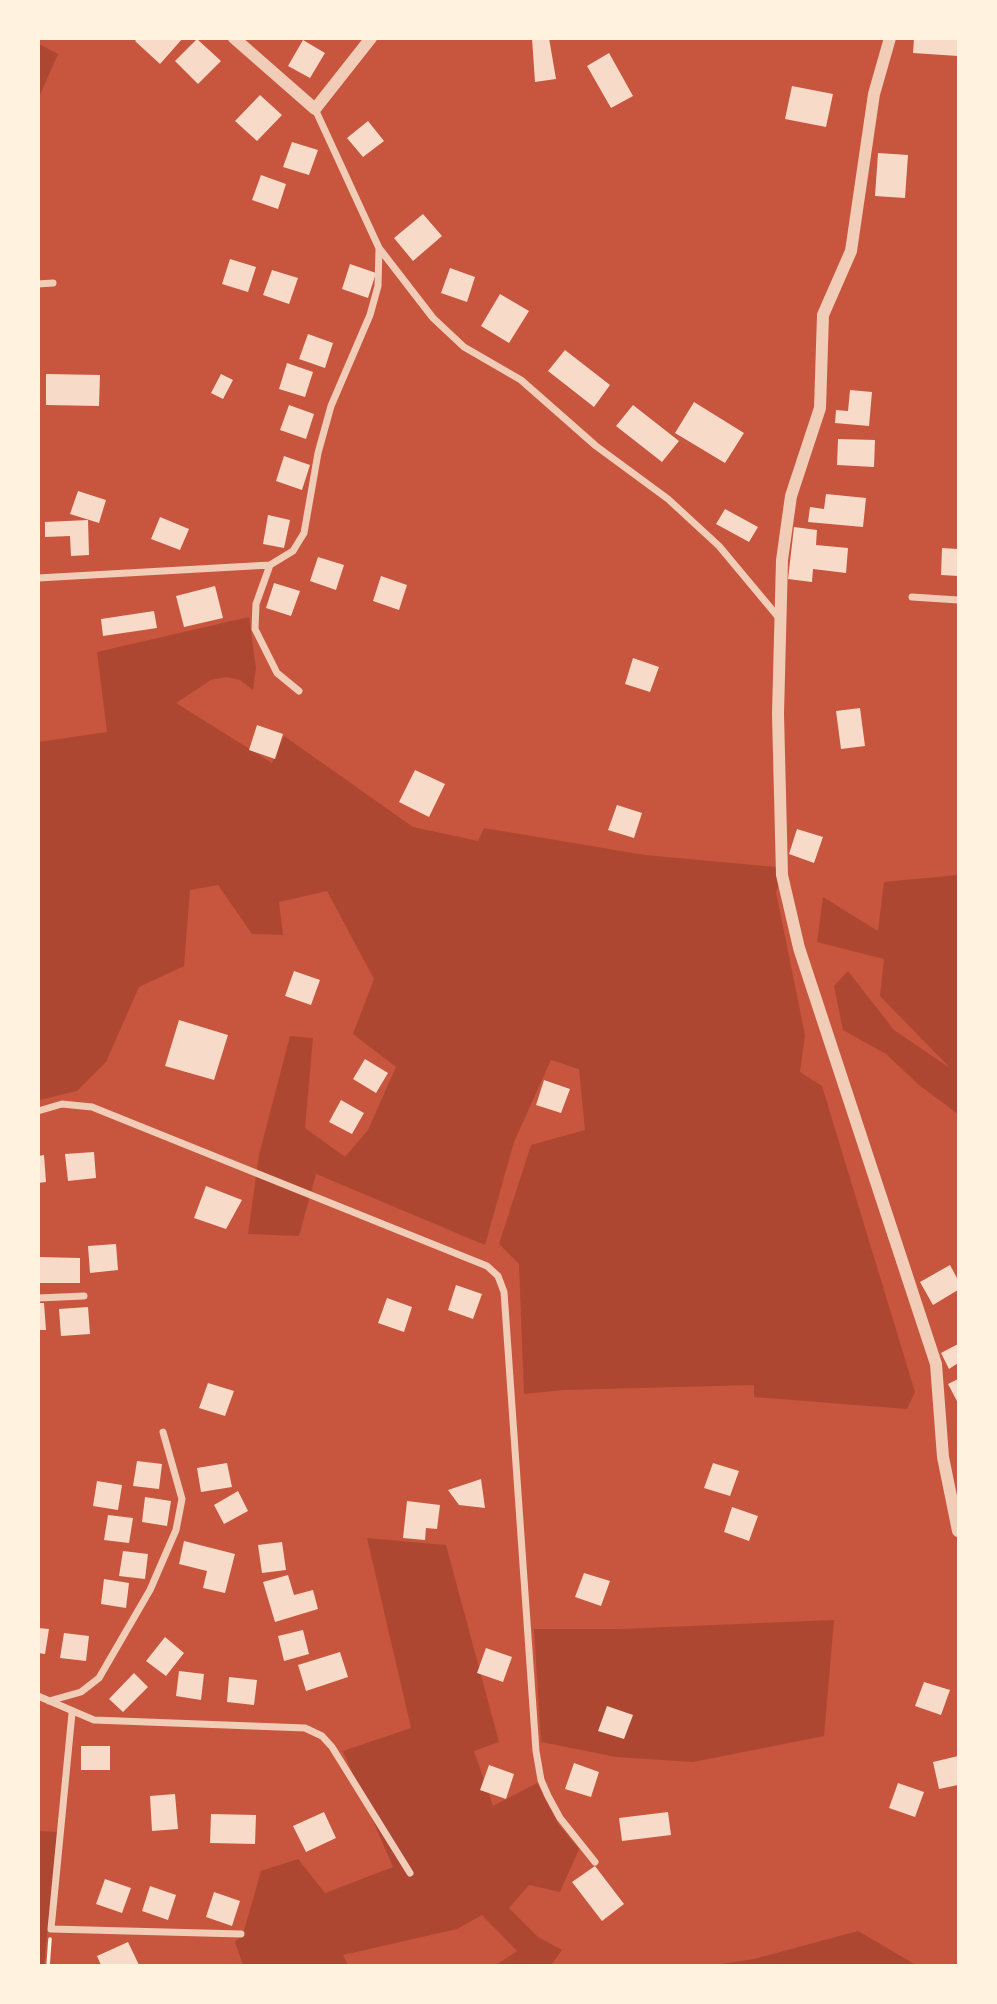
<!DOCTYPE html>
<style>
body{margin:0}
#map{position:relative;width:997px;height:2004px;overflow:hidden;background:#c8553d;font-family:"Noto Sans",sans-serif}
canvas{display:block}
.frame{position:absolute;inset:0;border:40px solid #fff3e0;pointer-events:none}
</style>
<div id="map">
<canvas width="997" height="2004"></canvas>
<div class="frame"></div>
</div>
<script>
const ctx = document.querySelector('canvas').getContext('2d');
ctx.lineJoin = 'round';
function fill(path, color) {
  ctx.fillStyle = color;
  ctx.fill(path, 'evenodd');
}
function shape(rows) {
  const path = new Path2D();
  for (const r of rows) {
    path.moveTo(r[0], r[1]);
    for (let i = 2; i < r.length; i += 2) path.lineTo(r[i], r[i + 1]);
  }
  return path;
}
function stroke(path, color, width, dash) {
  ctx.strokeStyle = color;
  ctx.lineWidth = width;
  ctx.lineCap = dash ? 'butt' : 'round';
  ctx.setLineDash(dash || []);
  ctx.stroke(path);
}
const green = shape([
 [39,44,58,54,39,97],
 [249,617,256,668,253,690,240,680,226,677,211,680,176,703,272,763,284,736,413,827,478,841,484,828,645,855,786,868,776,892,805,1035,800,1072,822,1086,915,1392,907,1409,754,1397,754,1385,563,1390,524,1394,519,1264,499,1244,531,1145,585,1130,579,1069,551,1060,514,1142,485,1245,316,1174,299,1236,248,1234,259,1155,290,1036,313,1038,305,1128,345,1157,368,1130,396,1067,353,1034,374,979,327,891,279,902,283,935,252,934,218,885,190,890,184,966,139,987,106,1062,77,1091,39,1100,39,742,107,732,97,652],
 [958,875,958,1114,919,1085,886,1054,843,1030,834,986,848,971,894,1030,950,1068,880,996,884,959,817,942,823,897,878,931,884,882],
 [367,1538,446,1545,499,1742,474,1751,493,1806,537,1783,559,1825,579,1849,560,1892,529,1885,509,1908,538,1937,562,1950,551,1965,496,1965,517,1951,482,1915,457,1929,343,1955,348,1965,243,1965,235,1942,243,1934,261,1871,298,1859,325,1893,393,1867,343,1751,411,1728],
 [834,1620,824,1736,693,1762,616,1757,541,1742,534,1629,620,1629],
 [38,1831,57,1832,44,1966,38,1965],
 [858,1931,916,1965,715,1965,754,1959]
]);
const building = shape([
 [138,38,183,38,160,64,135,41],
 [532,38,549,38,556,79,535,82],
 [914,38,958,38,958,56,913,53],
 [197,39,221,61,198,84,175,61],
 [303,40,325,53,310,78,288,66],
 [609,53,633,96,611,108,587,66],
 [792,86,833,94,826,127,785,119],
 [260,95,282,115,257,141,235,121],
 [368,121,384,141,363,157,347,138],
 [292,142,318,150,309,175,283,167],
 [878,153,908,155,905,198,875,196],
 [261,175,286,184,278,209,252,200],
 [423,214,442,236,413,261,394,238],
 [230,259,256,267,248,292,222,284],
 [350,264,376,273,368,298,342,289],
 [450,268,475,277,467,302,441,293],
 [272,270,298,278,289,304,263,295],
 [500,294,529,311,509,343,481,326],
 [308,334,333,343,325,368,299,359],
 [565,350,610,385,594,407,548,371],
 [287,363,313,372,305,397,279,389],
 [46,374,100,375,99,406,46,405],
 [221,374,233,380,223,399,211,393],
 [850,390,872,392,869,426,835,423,836,410,848,411],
 [694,402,744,433,725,463,675,433],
 [289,405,314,414,306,439,280,430],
 [633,405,679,441,662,462,616,426],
 [838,439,875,440,874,467,837,465],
 [284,456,310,465,302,490,276,481],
 [78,491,106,500,99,523,70,514],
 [826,494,866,498,863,527,808,522,810,507,824,509],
 [725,509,758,527,749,542,716,524],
 [268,515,290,520,284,548,263,544],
 [160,517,189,529,180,550,151,539],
 [88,520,89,555,71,556,70,536,45,537,45,522],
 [794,527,817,530,816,545,848,548,846,573,813,569,812,582,788,579],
 [942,548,958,549,958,576,941,575],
 [318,557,344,565,336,590,310,581],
 [381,576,407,585,399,610,373,601],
 [274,583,300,591,291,616,266,608],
 [215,586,223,618,184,627,176,596],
 [154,611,157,628,103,636,101,619],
 [633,658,659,667,650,692,625,684],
 [860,708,865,746,841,749,836,711],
 [257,725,283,734,275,759,249,750],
 [415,770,445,784,429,817,399,802],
 [617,805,642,813,634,838,608,830],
 [797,829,823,837,814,863,789,854],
 [294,971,320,980,311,1005,285,996],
 [179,1020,228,1035,214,1080,165,1066],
 [365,1059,388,1073,376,1093,353,1079],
 [544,1080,570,1089,561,1113,536,1105],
 [341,1100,364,1113,352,1134,329,1122],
 [94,1152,96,1178,68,1181,65,1154],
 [44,1155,46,1182,38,1183,38,1156],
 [206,1186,242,1200,226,1229,194,1218],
 [116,1244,118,1270,90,1273,88,1246],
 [38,1257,80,1258,80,1283,38,1283],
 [950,1265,958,1280,958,1290,933,1305,920,1282],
 [456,1285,482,1294,473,1319,448,1310],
 [387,1298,412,1307,404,1332,378,1323],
 [38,1303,44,1303,46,1330,38,1330],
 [88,1307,90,1334,61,1336,59,1309],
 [958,1344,958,1363,949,1369,941,1353],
 [958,1379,958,1403,948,1384],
 [208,1383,234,1391,225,1416,199,1408],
 [137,1461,162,1464,159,1489,133,1486],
 [227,1463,232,1487,201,1492,197,1468],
 [713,1463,739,1471,730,1496,704,1488],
 [481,1479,485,1508,459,1505,448,1490],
 [97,1481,122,1485,118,1510,93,1506],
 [238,1491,248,1511,224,1524,214,1505],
 [145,1497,171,1501,167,1526,142,1522],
 [407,1501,440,1505,437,1529,426,1528,425,1540,403,1538],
 [732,1507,758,1516,749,1541,724,1532],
 [108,1515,133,1518,129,1543,104,1540],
 [184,1541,235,1554,225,1593,203,1588,207,1571,179,1564],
 [282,1542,286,1570,262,1573,258,1545],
 [123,1551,148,1554,145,1579,119,1576],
 [584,1573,610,1581,601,1606,575,1597],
 [288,1575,294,1595,313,1590,318,1609,275,1622,263,1582],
 [104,1579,129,1583,126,1608,101,1604],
 [38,1628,49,1629,45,1654,38,1653],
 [303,1630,309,1654,284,1661,278,1636],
 [64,1633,89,1636,86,1661,60,1658],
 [165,1637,184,1653,166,1676,146,1661],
 [486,1648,512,1657,503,1682,477,1673],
 [340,1652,348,1677,306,1691,298,1665],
 [179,1671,204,1674,201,1700,176,1696],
 [134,1673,148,1687,123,1712,109,1699],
 [229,1677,257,1680,254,1705,227,1702],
 [924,1682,950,1690,941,1715,915,1706],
 [607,1706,633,1715,624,1739,598,1731],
 [81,1746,110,1746,110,1770,81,1770],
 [958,1756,958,1785,939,1789,933,1762],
 [574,1763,599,1772,591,1797,565,1789],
 [489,1765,514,1774,506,1799,480,1790],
 [898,1783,924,1792,915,1817,889,1808],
 [175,1794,178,1829,152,1831,150,1796],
 [324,1812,336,1838,306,1852,293,1826],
 [668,1812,671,1835,622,1841,619,1818],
 [211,1814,256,1815,255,1844,210,1843],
 [595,1866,624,1904,602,1921,572,1882],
 [105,1879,131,1888,122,1913,96,1904],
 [150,1886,176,1895,168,1920,142,1911],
 [214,1892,240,1901,232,1926,206,1917],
 [128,1942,139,1965,101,1965,97,1956]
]);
const path = shape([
 [48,1966,50,1939]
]);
const minor = shape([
 [315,109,379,248,433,318,464,347,521,380,596,446,668,499,719,546,779,618],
 [38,284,53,283],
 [270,565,256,604,255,629,277,673,299,691],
 [38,578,270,565,293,551,304,533,318,453,331,406,370,315,378,286,379,249],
 [912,597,958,600],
 [38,1111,62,1104,92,1107,487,1266,498,1276,504,1292,536,1751,541,1780,548,1796,560,1818,595,1862],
 [38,1298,84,1296],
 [38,1696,94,1720,305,1728,322,1736,332,1747,410,1873],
 [49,1701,81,1692,99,1678,150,1590,176,1530,182,1499,163,1432],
 [72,1713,51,1929,241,1934]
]);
const tertiary = shape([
 [234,38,315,109,371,38],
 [890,38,874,94,851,251,823,315,820,408,791,496,782,560,778,714,782,875,799,948,936,1364,943,1457,958,1531]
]);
fill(green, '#ae4732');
fill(building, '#f7dbc8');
stroke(path, '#fff3e0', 3.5);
stroke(minor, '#f1ccb7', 7);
stroke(tertiary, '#f1ccb7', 12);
</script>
